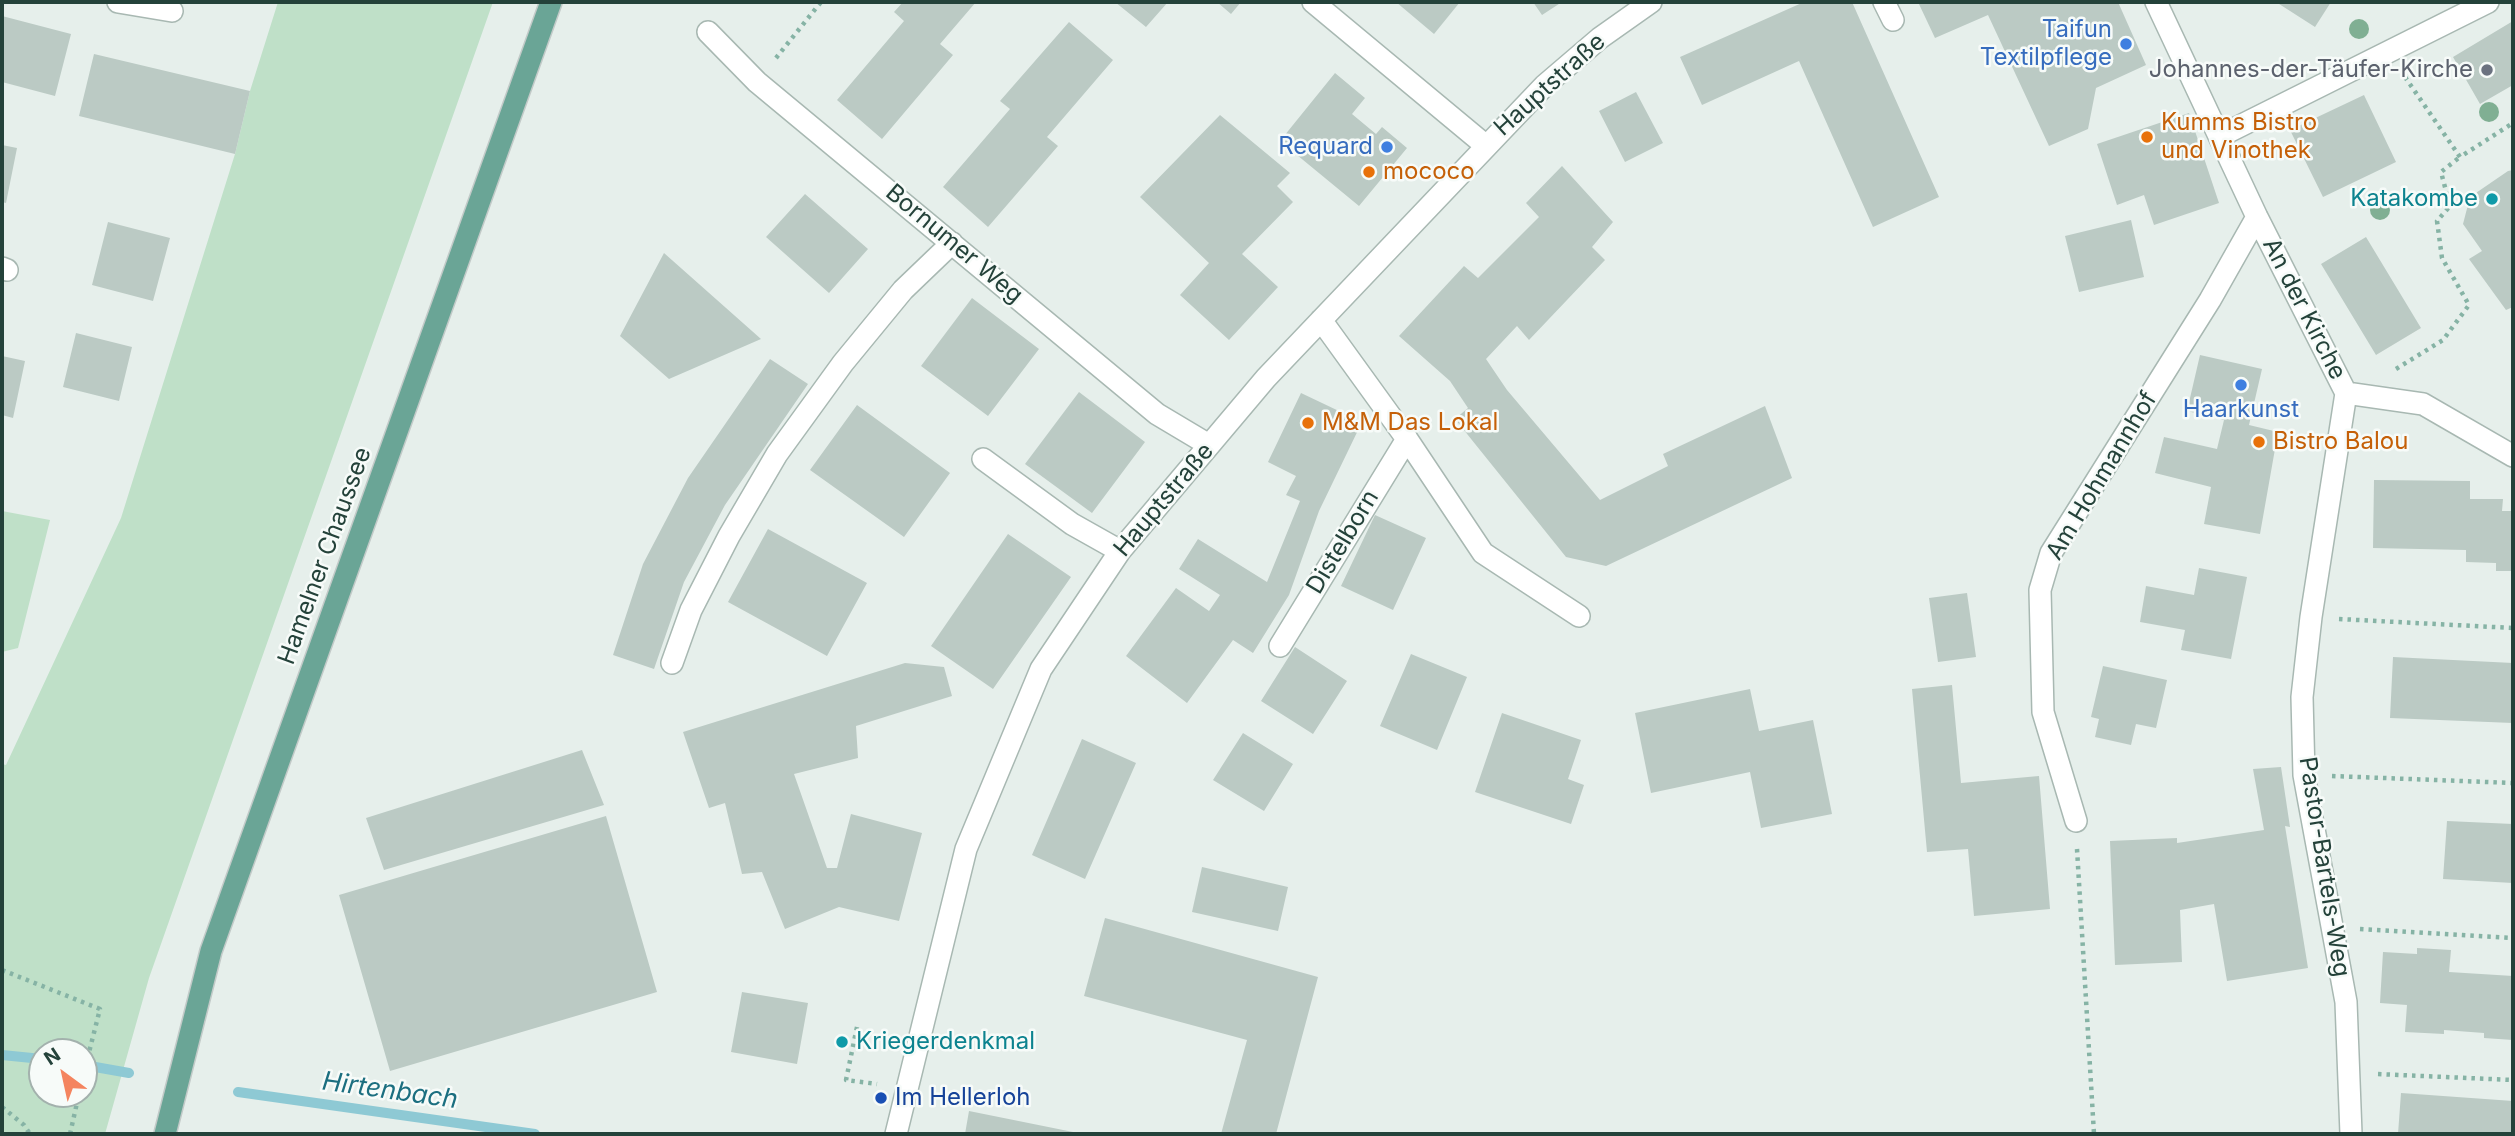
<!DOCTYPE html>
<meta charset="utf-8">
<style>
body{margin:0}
#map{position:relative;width:2515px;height:1136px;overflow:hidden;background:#e6efeb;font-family:Inter,sans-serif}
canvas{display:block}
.frame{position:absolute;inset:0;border:4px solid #24423a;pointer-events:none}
.north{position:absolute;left:28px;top:1038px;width:70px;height:70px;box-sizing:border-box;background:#f7fbf9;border:2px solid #a3b1ad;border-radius:50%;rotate:327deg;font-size:19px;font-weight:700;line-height:28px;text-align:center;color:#24423a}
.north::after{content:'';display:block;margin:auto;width:24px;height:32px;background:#f4845f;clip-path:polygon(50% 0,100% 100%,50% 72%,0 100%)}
</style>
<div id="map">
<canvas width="2515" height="1136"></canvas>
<div class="frame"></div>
<div class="north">N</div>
</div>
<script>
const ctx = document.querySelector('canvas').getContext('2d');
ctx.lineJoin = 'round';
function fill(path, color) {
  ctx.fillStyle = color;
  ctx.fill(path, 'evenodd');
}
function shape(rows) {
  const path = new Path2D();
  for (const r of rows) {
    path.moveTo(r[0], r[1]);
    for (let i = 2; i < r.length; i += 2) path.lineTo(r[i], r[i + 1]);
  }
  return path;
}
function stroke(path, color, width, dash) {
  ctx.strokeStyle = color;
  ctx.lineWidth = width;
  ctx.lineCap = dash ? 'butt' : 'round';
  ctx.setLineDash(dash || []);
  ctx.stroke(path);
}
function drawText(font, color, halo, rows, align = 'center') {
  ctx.font = font + ' Inter,sans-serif';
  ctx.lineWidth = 5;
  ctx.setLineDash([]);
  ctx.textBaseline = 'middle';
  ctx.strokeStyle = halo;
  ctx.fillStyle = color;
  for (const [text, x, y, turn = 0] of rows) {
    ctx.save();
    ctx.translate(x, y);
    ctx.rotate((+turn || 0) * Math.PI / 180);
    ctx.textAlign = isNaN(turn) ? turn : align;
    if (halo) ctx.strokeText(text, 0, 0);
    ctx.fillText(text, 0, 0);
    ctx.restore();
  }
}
const green = shape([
 [278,2,493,2,149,978,105,1134,2,1134,2,764,6,765,121,518,235,154,250,91],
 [42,1052,84,1052,84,1094,42,1094],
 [2,511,50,520,18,648,2,652]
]);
const stream = shape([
 [2,1055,42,1059],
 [84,1065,129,1073],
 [238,1092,535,1134]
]);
const building = shape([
 [903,2,976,2,940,44,953,55,882,139,837,100,904,21,894,12],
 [1115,2,1168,2,1146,27],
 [1217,2,1241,2,1231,14],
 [1396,2,1460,2,1434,34],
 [1533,2,1562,2,1542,15],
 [1804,2,1852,2,1939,197,1873,227,1799,61,1702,105,1680,57],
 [1918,2,2118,2,2146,65,2096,88,2088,129,2049,146,1988,15,1935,38],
 [2276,2,2331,2,2315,27],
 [2,16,71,34,55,96,2,82],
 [2513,21,2513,85,2480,104,2453,57],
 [1069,22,1113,60,1047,137,1058,146,988,227,943,187,1010,109,1000,101],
 [94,54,250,91,235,154,79,116],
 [1335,73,1365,98,1352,114,1376,134,1382,127,1407,148,1359,206,1280,141],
 [1636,92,1663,143,1625,162,1599,111],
 [2364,95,2396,162,2323,197,2290,130],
 [2189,113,2219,203,2154,225,2144,195,2117,205,2097,144],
 [1220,115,1290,173,1277,186,1293,202,1242,254,1278,287,1229,340,1180,295,1209,263,1140,197],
 [2,145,17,148,6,203,2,202],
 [1562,166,1613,222,1592,247,1605,260,1529,340,1517,326,1486,359,1507,390,1600,500,1668,466,1663,454,1765,406,1792,478,1606,566,1566,557,1455,419,1468,408,1450,381,1399,336,1464,266,1478,278,1539,217,1526,203],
 [2513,170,2513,307,2506,310,2469,259,2482,251,2463,224,2470,197,2508,171],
 [805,194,868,249,829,293,766,237],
 [2131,220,2144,277,2079,292,2065,236],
 [108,222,170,238,153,301,92,285],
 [2366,237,2421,328,2376,355,2321,264],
 [664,253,761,339,669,379,620,336],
 [972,298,1039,349,988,416,921,366],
 [76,333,132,347,119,401,63,387],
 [2200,355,2262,369,2249,425,2278,432,2260,534,2204,524,2211,487,2155,473,2164,437,2217,449,2224,420,2187,411],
 [2,356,25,361,13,418,2,415],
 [770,359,808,384,725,505,684,582,654,669,613,655,643,564,688,478],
 [1079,392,1145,442,1092,513,1025,464],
 [1301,393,1362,422,1319,511,1289,595,1253,653,1233,640,1187,703,1126,656,1176,588,1209,611,1220,595,1179,569,1198,539,1267,582,1300,501,1286,495,1296,476,1268,462],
 [857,405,950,473,904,537,810,470],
 [2374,480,2470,481,2470,499,2503,499,2502,511,2513,511,2513,571,2496,571,2496,563,2466,562,2466,550,2373,548],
 [1375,515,1426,538,1393,610,1341,586],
 [768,529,867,583,827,656,728,602],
 [1008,534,1071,577,993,689,931,646],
 [2199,568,2247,577,2231,659,2181,650,2185,630,2140,622,2146,586,2194,595],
 [1967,593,1976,657,1938,662,1929,598],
 [1295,647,1347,681,1313,734,1261,701],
 [1411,654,1467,677,1437,750,1380,726],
 [2393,657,2513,663,2513,723,2390,718],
 [905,663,944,667,952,696,856,726,858,758,794,774,827,868,837,868,851,814,922,833,899,921,839,907,785,929,762,872,742,874,725,803,709,808,683,732],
 [2103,666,2167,680,2156,728,2136,724,2131,745,2095,737,2099,719,2091,717],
 [1952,685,1961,783,2039,776,2050,909,1974,916,1968,849,1927,852,1912,689],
 [1750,689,1759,731,1813,720,1832,814,1761,828,1750,772,1651,793,1635,713],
 [1502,713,1581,740,1568,779,1584,785,1571,824,1475,792],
 [1243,733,1293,764,1264,811,1213,780],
 [1082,739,1136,763,1085,879,1032,855],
 [582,750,604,805,384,870,366,818],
 [2281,767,2290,827,2285,826,2308,968,2227,981,2214,904,2180,910,2182,962,2115,965,2110,841,2177,838,2177,843,2264,830,2253,769],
 [606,816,657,992,390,1071,339,895],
 [2447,821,2513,824,2513,883,2443,879],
 [1202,867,1288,887,1278,931,1192,912],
 [1105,918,1318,977,1276,1134,1221,1134,1247,1040,1084,996],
 [2417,948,2451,950,2449,972,2513,976,2513,1040,2484,1038,2484,1033,2444,1030,2444,1034,2405,1032,2407,1005,2380,1003,2383,952,2417,954],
 [742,992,808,1003,797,1064,731,1052],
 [2401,1093,2513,1101,2513,1134,2398,1134],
 [969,1111,1078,1133,1078,1134,965,1134]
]);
const path = shape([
 [776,58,821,2],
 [2405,77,2460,157,2513,123],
 [2396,369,2443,340,2469,305,2442,258,2437,221,2450,206,2441,172,2460,157],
 [2339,619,2513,628],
 [2332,776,2513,783],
 [2077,849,2094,1134],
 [2360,929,2513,938],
 [2,970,100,1009,84,1072],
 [857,1027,846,1080,877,1084],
 [2378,1074,2513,1080],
 [2,1107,24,1125,30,1134],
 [70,1134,79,1094]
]);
const minor = shape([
 [118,2,172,11],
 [1313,2,1485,145],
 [1884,2,1893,20],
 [2156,2,2257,217,2346,393],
 [708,32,757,82,1157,414,1209,445],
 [2220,136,2488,2],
 [2,268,7,270],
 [1321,320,1407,439,1483,553,1579,616],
 [2346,393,2311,617,2302,697,2304,775,2346,1002,2351,1134],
 [2346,393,2423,404,2513,456],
 [983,459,1072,524,1120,551],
 [1280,646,1407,439],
 [672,663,691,610,729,536,777,454,843,363,903,290,952,243],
 [2076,821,2043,712,2040,590,2051,553,2210,300,2257,217],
 [896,1134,966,849,1041,669,1120,551,1266,378,1545,85,1600,38,1651,2]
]);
const major = shape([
 [165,1134,211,951,551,2]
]);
const trees = [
 [2359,29],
 [2489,112],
 [2380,210]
];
const markers = [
 [2126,44,7,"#3f7fe0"],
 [2487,70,7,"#6b7280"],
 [2147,137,7,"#e8710a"],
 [1387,147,7,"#3f7fe0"],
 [1369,172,7,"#e8710a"],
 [2492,199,7,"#0f9aa8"],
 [2241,385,7,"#3f7fe0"],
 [1308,423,7,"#e8710a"],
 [2259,442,7,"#e8710a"],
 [842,1042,7,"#0f9aa8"],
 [881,1098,7,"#1a4fb4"]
];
const shopNames = [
 ["Taifun",2112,30],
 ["Textilpflege",2112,58],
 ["Requard",1373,147],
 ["Haarkunst",2241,410,"center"]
];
const worshipNames = [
 ["Johannes-der-Täufer-Kirche",2473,70]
];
const streetNames = [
 ["Hauptstraße",1550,85,-42],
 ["Bornumer Weg",954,244,40],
 ["An der Kirche",2304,309,63],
 ["Am Hohmannhof",2102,476,-59],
 ["Hauptstraße",1164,500,-50],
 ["Distelborn",1343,542,-59],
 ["Hamelner Chaussee",325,556,-70],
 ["Pastor-Bartels-Weg",2324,867,81]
];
const foodNames = [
 ["Kumms Bistro",2161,123],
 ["und Vinothek",2161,151],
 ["mococo",1383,172],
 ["M&M Das Lokal",1322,423],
 ["Bistro Balou",2273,442]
];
const cultureNames = [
 ["Katakombe",2478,199],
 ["Kriegerdenkmal",856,1042,"left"]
];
const transitNames = [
 ["Im Hellerloh",895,1098]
];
const waterNames = [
 ["Hirtenbach",390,1091,8]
];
fill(green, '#bfe0c8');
stroke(stream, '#8ec9d4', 10);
fill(building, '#bbcac4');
stroke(minor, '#a8b8b2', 24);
stroke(major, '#c2cac8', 24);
stroke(path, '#86b3a5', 4.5, [3.5, 5]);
stroke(minor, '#fff', 21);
stroke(major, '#6aa596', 21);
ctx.fillStyle = '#80af93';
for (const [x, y] of trees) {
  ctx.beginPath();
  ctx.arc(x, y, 10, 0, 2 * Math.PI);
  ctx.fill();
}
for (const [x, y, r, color] of markers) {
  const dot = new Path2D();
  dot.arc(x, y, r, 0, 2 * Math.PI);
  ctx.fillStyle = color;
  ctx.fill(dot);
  stroke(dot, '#f7fbf9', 2.5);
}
drawText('24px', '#366cbe', '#f7fbf9', shopNames, 'right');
drawText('24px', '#5b616d', '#f7fbf9', worshipNames, 'right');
drawText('24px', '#24423a', '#f7fbf9', streetNames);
drawText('24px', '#c56008', '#f7fbf9', foodNames, 'left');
drawText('24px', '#0d838f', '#f7fbf9', cultureNames, 'right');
drawText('24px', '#164399', '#f7fbf9', transitNames, 'left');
drawText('italic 26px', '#1c6f80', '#f7fbf9', waterNames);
</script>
